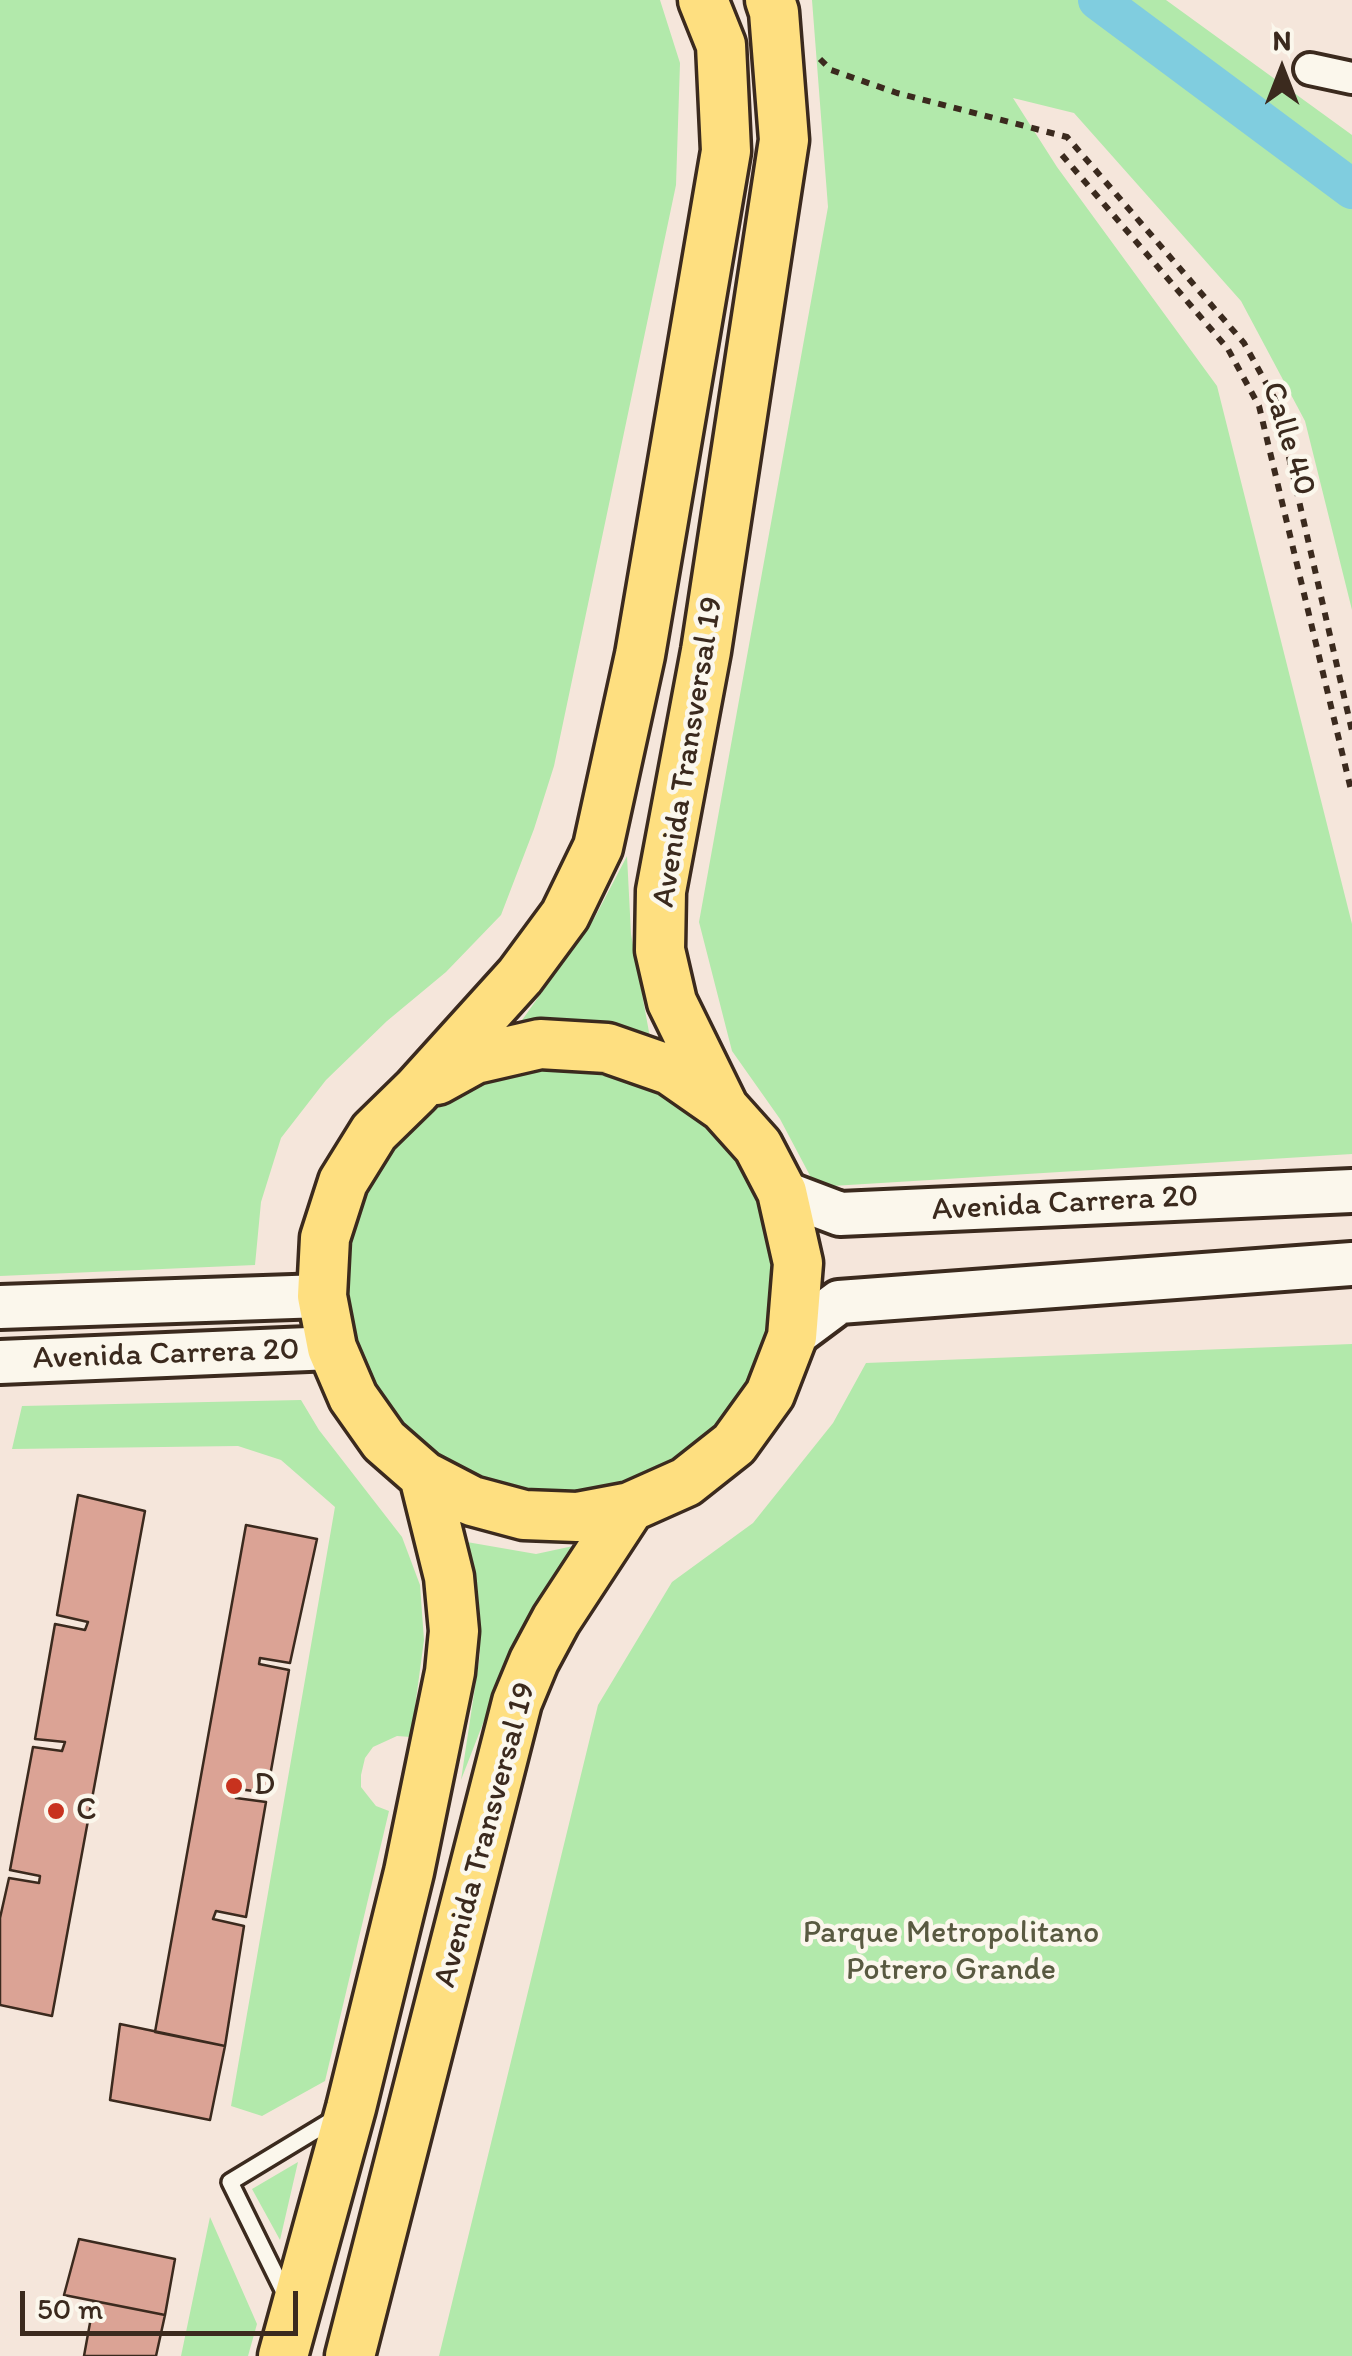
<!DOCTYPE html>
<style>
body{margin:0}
#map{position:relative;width:1352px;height:2356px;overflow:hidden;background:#f5e6db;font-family:Itim,sans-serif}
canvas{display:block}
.north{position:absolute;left:1232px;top:20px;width:100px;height:100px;-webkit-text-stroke:8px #fbf7ec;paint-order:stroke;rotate:0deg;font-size:28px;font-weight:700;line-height:40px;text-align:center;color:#3b2a1e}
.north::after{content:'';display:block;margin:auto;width:35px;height:45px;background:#3b2a1e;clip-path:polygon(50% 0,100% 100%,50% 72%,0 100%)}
.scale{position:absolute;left:20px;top:2291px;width:278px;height:45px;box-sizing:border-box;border:5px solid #3b2a1e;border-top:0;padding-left:12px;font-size:30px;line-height:35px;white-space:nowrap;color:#3b2a1e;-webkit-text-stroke:8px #fbf7ec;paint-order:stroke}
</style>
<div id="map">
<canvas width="1352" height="2356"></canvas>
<div class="north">N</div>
<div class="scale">50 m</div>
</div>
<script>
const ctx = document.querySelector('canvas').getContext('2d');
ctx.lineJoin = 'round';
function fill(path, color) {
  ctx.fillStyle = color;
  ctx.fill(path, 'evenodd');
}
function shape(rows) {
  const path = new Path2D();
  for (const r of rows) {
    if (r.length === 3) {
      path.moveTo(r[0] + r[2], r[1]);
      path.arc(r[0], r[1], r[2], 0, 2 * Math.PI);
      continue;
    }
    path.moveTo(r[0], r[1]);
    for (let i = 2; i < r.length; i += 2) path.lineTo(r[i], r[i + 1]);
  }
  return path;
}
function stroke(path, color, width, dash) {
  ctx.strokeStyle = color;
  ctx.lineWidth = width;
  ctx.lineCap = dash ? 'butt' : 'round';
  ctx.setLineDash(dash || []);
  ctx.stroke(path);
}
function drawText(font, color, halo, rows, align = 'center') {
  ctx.font = font + ' Itim,sans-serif';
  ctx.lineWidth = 9;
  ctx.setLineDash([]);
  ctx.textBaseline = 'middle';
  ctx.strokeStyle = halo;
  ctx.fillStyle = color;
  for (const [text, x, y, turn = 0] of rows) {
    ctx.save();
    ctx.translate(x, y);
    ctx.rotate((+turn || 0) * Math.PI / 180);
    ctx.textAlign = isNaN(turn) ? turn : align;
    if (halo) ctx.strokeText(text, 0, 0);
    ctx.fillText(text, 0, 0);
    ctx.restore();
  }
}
const green = shape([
 [0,0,660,0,680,63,676,185,554,766,534,829,501,915,446,972,387,1021,326,1080,281,1138,261,1202,255,1265,0,1276],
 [812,0,1166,0,1352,135,1352,610,1305,421,1241,301,1074,113,1013,98,1057,167,1217,386,1352,924,1352,1154,816,1187,780,1119,732,1051,699,922,828,207],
 [627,856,631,934,651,1043,568,1023,520,1023,595,917],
 [560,1281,214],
 [1352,1344,1352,2356,439,2356,598,1705,672,1582,753,1523,833,1423,866,1363],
 [301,1400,319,1430,402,1537,420,1585,424,1640,411,1737,397,1736,373,1747,365,1758,361,1775,361,1787,368,1796,376,1806,389,1811,325,2081,262,2116,231,2106,335,1507,281,1460,238,1446,12,1449,22,1406],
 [461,1541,536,1554,578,1545,511,1651,461,1780,480,1654],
 [298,2162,280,2240,252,2189],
 [210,2217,257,2324,248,2356,181,2356]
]);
const canal = shape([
 [1098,0,1352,189]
]);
const building = shape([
 [78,1495,145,1511,52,2016,0,2005,0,1918,9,1878,39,1883,40,1876,10,1870,33,1747,62,1751,65,1742,35,1739,55,1624,85,1630,88,1622,57,1615,78,1495],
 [246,1525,317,1539,290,1663,260,1658,259,1664,289,1670,267,1793,239,1789,236,1798,266,1802,246,1917,216,1911,213,1919,244,1926,225,2046,155,2032,246,1525],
 [120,2024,225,2046,210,2120,110,2100,120,2024],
 [79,2239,175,2259,165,2315,64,2295,79,2239],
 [94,2301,165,2315,156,2356,84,2356,94,2301]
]);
const path = shape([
 [820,59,831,70,897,93,1067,137,1244,343,1276,401,1352,731],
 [1062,155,1228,349,1259,406,1352,794]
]);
const lane = shape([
 [287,2298,230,2182,339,2116]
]);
const street = shape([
 [1310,69,1352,78]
]);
const secondary = shape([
 [782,1192,840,1214,1352,1191],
 [0,1307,322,1296],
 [792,1337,839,1302,1352,1264],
 [0,1362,332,1348]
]);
const primary = shape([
 [437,1080,475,1059,540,1044,607,1048,670,1070,723,1107],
 [630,1507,577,1517,524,1515,472,1501,424,1476,384,1441,353,1397,332,1348,322,1296,325,1238,343,1182,374,1132,416,1091,520,976,565,915,598,847,640,655,726,151,721,45,703,0],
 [283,2356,351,2108,409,1872,450,1672,454,1631,449,1577,424,1476],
 [350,2356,517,1702,534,1661,556,1620,630,1507,686,1482,734,1444,770,1394,792,1337,798,1263,782,1192,758,1146,724,1108,672,1002,660,950,661,891,706,651,784,140,774,12,770,0]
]);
const markers = [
 [234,1786,10,"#c8321e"],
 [56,1811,10,"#c8321e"]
];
const streetNames = [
 ["Calle 40",1288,439,73],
 ["Avenida Transversal 19",689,752,-81],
 ["Avenida Carrera 20",1065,1204,-3],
 ["Avenida Carrera 20",166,1355,-2],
 ["Avenida Transversal 19",486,1835,-75]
];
const poiNames = [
 ["D",254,1786],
 ["C",76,1811]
];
const parkNames = [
 ["Parque Metropolitano",951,1934],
 ["Potrero Grande",951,1971]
];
fill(green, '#b2e9ab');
stroke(canal, '#80cddf', 40);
fill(building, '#dba395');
stroke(building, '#3b2a1e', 2.5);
stroke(lane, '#3b2a1e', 22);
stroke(street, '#3b2a1e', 38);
stroke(secondary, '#3b2a1e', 50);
stroke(primary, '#3b2a1e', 55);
stroke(path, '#3b2a1e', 6, [8, 8]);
stroke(lane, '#fbf7ec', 15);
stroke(street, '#fbf7ec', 30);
stroke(secondary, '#fbf7ec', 42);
stroke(primary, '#fedf80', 48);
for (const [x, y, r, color] of markers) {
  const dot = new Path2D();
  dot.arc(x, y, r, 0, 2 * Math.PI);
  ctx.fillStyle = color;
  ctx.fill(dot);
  stroke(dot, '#fbf7ec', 4);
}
drawText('32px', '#3b2a1e', '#fbf7ec', streetNames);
drawText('32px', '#3b2a1e', '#fbf7ec', poiNames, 'left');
drawText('32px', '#595a41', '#fbf7ec', parkNames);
</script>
